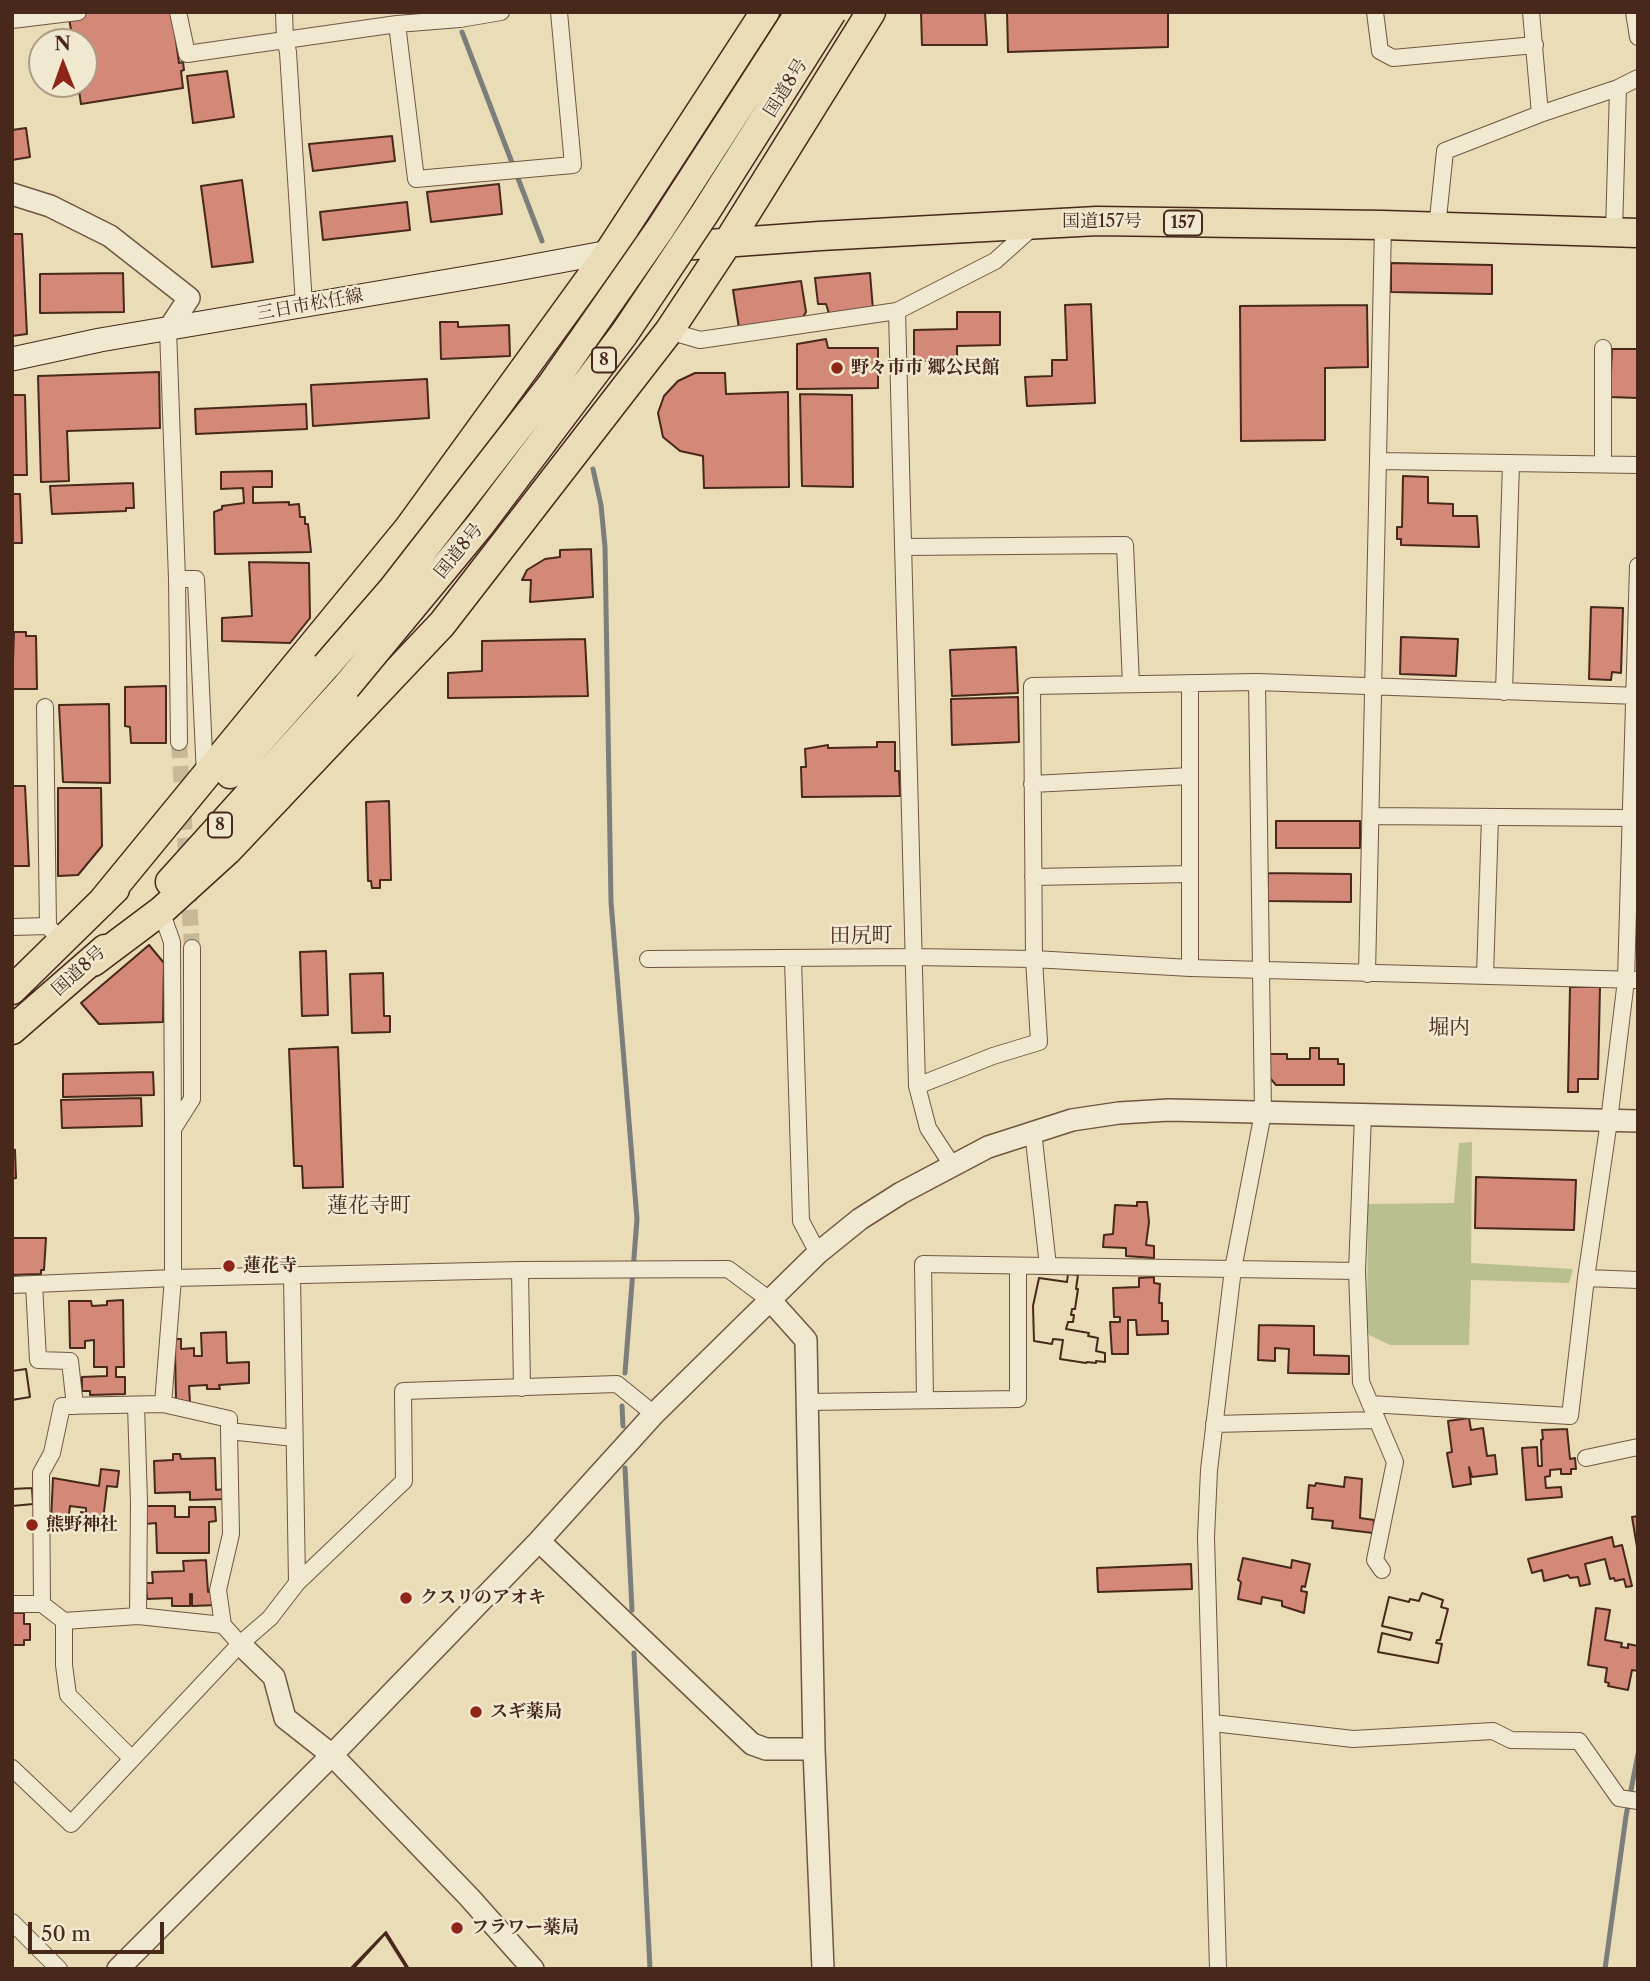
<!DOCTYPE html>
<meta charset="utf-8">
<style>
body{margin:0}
#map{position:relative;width:1650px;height:1981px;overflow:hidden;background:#eadcb7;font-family:"Libre Caslon Text",serif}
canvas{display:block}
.frame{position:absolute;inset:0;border:14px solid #47281b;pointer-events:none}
.north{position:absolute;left:28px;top:28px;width:70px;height:70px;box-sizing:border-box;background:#f1e8d0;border:2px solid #ad9b88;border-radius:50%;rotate:359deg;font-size:19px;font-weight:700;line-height:28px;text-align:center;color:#47281b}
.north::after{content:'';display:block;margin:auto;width:24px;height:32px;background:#8f2418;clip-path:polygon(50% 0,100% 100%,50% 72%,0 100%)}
.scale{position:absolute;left:28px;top:1922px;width:136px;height:32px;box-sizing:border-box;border:4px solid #47281b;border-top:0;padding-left:9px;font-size:21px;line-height:24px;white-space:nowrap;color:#47281b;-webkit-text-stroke:5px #f1e8d0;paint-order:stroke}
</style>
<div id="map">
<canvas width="1650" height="1981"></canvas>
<div class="frame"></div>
<div class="north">N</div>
<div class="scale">50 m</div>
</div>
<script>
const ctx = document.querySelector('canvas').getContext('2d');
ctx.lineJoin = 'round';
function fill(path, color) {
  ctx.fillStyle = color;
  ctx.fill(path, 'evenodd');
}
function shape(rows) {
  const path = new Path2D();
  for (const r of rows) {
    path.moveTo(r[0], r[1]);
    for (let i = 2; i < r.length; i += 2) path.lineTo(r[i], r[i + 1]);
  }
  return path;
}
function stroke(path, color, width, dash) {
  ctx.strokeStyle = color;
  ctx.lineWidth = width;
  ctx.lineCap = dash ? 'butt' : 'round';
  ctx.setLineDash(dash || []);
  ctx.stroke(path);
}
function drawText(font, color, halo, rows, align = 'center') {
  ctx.font = font + ' "Libre Caslon Text","Noto Serif JP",serif';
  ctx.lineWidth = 5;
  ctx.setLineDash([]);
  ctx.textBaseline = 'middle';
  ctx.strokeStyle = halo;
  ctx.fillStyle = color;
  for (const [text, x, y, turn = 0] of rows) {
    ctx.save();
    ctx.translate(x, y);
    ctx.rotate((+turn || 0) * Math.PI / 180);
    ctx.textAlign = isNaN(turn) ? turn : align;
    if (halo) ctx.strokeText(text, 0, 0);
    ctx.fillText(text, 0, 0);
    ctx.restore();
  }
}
const green = shape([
 [1472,1142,1471,1263,1573,1269,1569,1283,1471,1280,1469,1345,1390,1345,1371,1336,1367,1332,1368,1204,1454,1203,1459,1143]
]);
const stream = shape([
 [462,32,542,241],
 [593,469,601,505,605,547,611,902,637,1219,625,1373],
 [622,1406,623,1426],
 [625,1468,632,1610],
 [634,1653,650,1969],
 [1605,1969,1626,1816,1638,1754]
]);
const building = shape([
 [68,12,172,12,179,63,183,62,184,70,181,71,183,88,81,104,78,84,84,84,84,42,73,42,68,12],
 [921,12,985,12,987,45,922,45,921,12],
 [1007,12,1168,12,1168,47,1008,52,1007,12],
 [227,71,234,117,193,123,187,76,227,71],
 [26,128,30,157,12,160,12,130,26,128],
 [392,136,395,161,313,171,309,144,392,136],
 [242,180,253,262,212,267,201,186,242,180],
 [499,184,502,214,431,222,427,192,499,184],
 [407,202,410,230,323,240,320,212,407,202],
 [12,234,22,234,27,334,12,336,12,234],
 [1391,263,1492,265,1492,294,1391,292,1391,263],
 [123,273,124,312,40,313,40,274,123,273],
 [870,273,873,310,830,317,826,304,818,304,815,278,870,273],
 [801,281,806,312,801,320,739,328,733,290,801,281],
 [1091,304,1095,403,1027,406,1025,377,1052,376,1052,360,1067,360,1065,305,1091,304],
 [1367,305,1368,367,1325,368,1325,440,1241,441,1240,306,1367,305],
 [957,312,1000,312,1000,345,957,346,957,361,914,361,914,330,957,329,957,312],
 [440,322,458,322,458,327,509,325,510,356,441,359,440,322],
 [826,339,828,348,878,348,878,388,797,389,797,344,826,339],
 [1612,349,1638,349,1638,398,1610,397,1612,349],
 [159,372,160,428,67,431,69,481,41,482,38,376,159,372],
 [695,373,725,373,726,394,788,392,789,487,704,488,703,456,680,451,663,437,658,413,664,396,678,381,695,373],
 [427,379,429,418,313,426,311,385,427,379],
 [800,394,852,395,853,487,802,486,800,394],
 [12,395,25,395,27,475,12,475,12,395],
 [306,404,307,429,196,434,195,409,306,404],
 [272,471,272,487,253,487,253,503,289,502,289,505,299,504,300,517,305,517,305,524,308,524,311,552,215,554,214,512,222,509,222,506,244,503,243,488,221,489,221,472,272,471],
 [1403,476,1428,477,1428,503,1453,504,1453,516,1477,516,1479,547,1401,545,1401,539,1397,539,1397,527,1402,527,1403,476],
 [133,483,134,508,126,508,126,511,52,514,50,486,133,483],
 [12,494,20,494,22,543,12,543,12,494],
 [591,549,593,597,530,602,531,580,522,580,527,570,545,559,560,557,560,550,591,549],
 [249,562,309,563,310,618,290,643,222,641,222,618,252,616,249,562],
 [1591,607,1623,608,1621,673,1612,672,1611,680,1589,679,1591,607],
 [14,632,26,632,26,636,36,636,37,689,12,689,14,632],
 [1401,637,1458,639,1456,676,1400,674,1401,637],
 [585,639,588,696,448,698,448,673,482,671,482,641,585,639],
 [1016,647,1018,693,952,696,950,650,1016,647],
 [166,686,166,743,131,743,130,727,125,726,125,687,166,686],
 [1018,697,1019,742,952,745,951,699,1018,697],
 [109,704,110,783,63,782,59,705,109,704],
 [877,742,895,742,895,771,899,771,900,796,802,797,801,767,806,767,805,749,828,745,828,748,877,747,877,742],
 [12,786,25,786,29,866,12,866,12,786],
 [58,788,101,788,102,846,78,875,58,876,58,788],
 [389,801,391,880,380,880,380,888,372,888,371,881,368,881,366,802,389,801],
 [1276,821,1360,821,1360,848,1276,848,1276,821],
 [1268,873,1351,874,1351,902,1267,901,1268,873],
 [149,945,164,963,163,1022,99,1024,81,1003,149,945],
 [326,951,328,1015,302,1016,300,952,326,951],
 [383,973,384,1016,390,1016,390,1032,352,1033,350,974,383,973],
 [1570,987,1600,987,1598,1079,1578,1079,1578,1092,1568,1092,1570,987],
 [338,1047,343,1187,303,1188,302,1166,294,1166,289,1049,338,1047],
 [1310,1048,1319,1048,1319,1059,1338,1059,1338,1064,1344,1064,1344,1085,1276,1085,1270,1078,1270,1054,1287,1054,1287,1059,1310,1059,1310,1048],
 [153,1072,154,1095,63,1097,63,1074,153,1072],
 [141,1098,142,1126,62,1128,61,1100,141,1098],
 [12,1149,15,1150,16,1178,12,1179,12,1149],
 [1476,1177,1576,1180,1574,1230,1475,1228,1476,1177],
 [1137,1202,1147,1202,1149,1222,1146,1245,1154,1246,1154,1258,1126,1256,1126,1248,1103,1247,1104,1235,1113,1234,1115,1205,1137,1206,1137,1202],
 [12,1238,46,1238,44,1270,41,1270,41,1274,12,1275,12,1238],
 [1068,1274,1078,1275,1076,1289,1078,1289,1075,1309,1072,1309,1071,1315,1074,1315,1073,1322,1068,1322,1066,1329,1089,1333,1088,1336,1098,1338,1096,1351,1105,1353,1105,1362,1096,1361,1096,1363,1087,1362,1086,1363,1060,1359,1063,1340,1053,1339,1052,1344,1034,1341,1033,1306,1039,1278,1067,1282,1068,1274],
 [1068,1274,1078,1275,1076,1289,1078,1289,1075,1309,1072,1309,1071,1315,1074,1315,1073,1322,1068,1322,1066,1329,1089,1333,1088,1336,1098,1338,1096,1351,1105,1353,1105,1362,1096,1361,1096,1363,1087,1362,1086,1363,1060,1359,1063,1340,1053,1339,1052,1344,1034,1341,1033,1306,1039,1278,1067,1282,1068,1274],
 [1154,1277,1154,1283,1160,1284,1159,1303,1162,1303,1162,1321,1168,1321,1168,1334,1137,1335,1136,1320,1128,1320,1128,1354,1112,1354,1110,1322,1120,1322,1120,1317,1114,1317,1113,1288,1139,1287,1139,1278,1154,1277],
 [123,1300,124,1367,116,1367,116,1377,125,1377,125,1394,90,1395,90,1391,82,1391,82,1377,107,1376,107,1367,94,1367,94,1340,85,1341,85,1348,70,1348,69,1301,91,1301,92,1306,107,1305,107,1301,123,1300],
 [1259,1325,1314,1326,1314,1355,1349,1356,1349,1374,1288,1373,1289,1349,1275,1348,1275,1361,1258,1360,1259,1325],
 [226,1332,227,1363,249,1362,249,1383,219,1385,220,1389,207,1389,207,1385,189,1386,190,1402,176,1402,175,1349,173,1349,172,1339,181,1339,181,1349,194,1348,194,1356,202,1356,201,1333,226,1332],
 [26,1369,30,1397,12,1400,12,1371,26,1369],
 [26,1369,30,1397,12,1400,12,1371,26,1369],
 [1469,1418,1471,1430,1483,1428,1487,1456,1495,1455,1497,1474,1472,1477,1469,1467,1471,1484,1453,1487,1447,1453,1452,1452,1448,1421,1469,1418],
 [1567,1429,1570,1459,1575,1458,1576,1469,1571,1469,1571,1474,1561,1474,1561,1469,1550,1470,1550,1476,1545,1477,1546,1488,1561,1487,1562,1497,1526,1500,1522,1448,1537,1447,1538,1466,1542,1466,1541,1440,1543,1439,1542,1430,1567,1429],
 [173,1454,180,1454,181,1459,215,1458,216,1490,224,1489,224,1499,190,1500,190,1492,155,1493,154,1461,173,1460,173,1454],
 [101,1469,119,1471,117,1487,107,1486,102,1529,80,1524,81,1512,86,1513,86,1508,70,1506,68,1522,51,1520,53,1478,99,1486,101,1469],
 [1345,1477,1362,1479,1360,1518,1374,1520,1373,1533,1332,1528,1333,1521,1312,1519,1313,1508,1307,1508,1309,1485,1315,1486,1316,1483,1344,1487,1345,1477],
 [32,1488,33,1504,12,1506,12,1489,32,1488],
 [32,1488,33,1504,12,1506,12,1489,32,1488],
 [145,1506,175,1506,175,1517,189,1517,189,1507,215,1507,216,1521,209,1522,209,1553,157,1553,156,1523,145,1524,145,1506],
 [1638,1516,1638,1547,1637,1547,1632,1517,1638,1516],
 [1612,1537,1614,1547,1622,1545,1632,1586,1626,1587,1624,1579,1615,1581,1614,1578,1610,1579,1605,1559,1585,1564,1590,1584,1580,1586,1578,1577,1570,1578,1568,1575,1544,1581,1542,1570,1532,1573,1528,1559,1612,1537],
 [1243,1558,1291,1568,1292,1560,1310,1564,1305,1587,1302,1586,1301,1591,1307,1592,1304,1613,1282,1606,1282,1601,1262,1597,1261,1604,1238,1599,1241,1582,1238,1580,1243,1558],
 [206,1560,208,1592,216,1591,217,1605,192,1606,192,1594,190,1594,190,1606,172,1606,172,1598,147,1599,146,1583,153,1583,152,1572,184,1571,183,1561,206,1560],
 [1191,1564,1192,1589,1098,1592,1097,1568,1191,1564],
 [1422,1593,1443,1600,1441,1607,1448,1609,1440,1640,1437,1640,1436,1643,1442,1644,1438,1663,1378,1652,1382,1633,1410,1640,1412,1633,1382,1626,1389,1597,1409,1602,1410,1599,1419,1601,1422,1593],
 [1422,1593,1443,1600,1441,1607,1448,1609,1440,1640,1437,1640,1436,1643,1442,1644,1438,1663,1378,1652,1382,1633,1410,1640,1412,1633,1382,1626,1389,1597,1409,1602,1410,1599,1419,1601,1422,1593],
 [1596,1608,1610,1610,1605,1640,1622,1643,1621,1647,1628,1648,1628,1644,1638,1646,1638,1671,1632,1670,1628,1690,1608,1686,1609,1683,1605,1682,1607,1668,1588,1665,1596,1608],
 [12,1613,24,1613,24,1624,30,1624,30,1640,24,1640,24,1645,12,1645,12,1613],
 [386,1932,409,1969,350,1969,386,1932],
 [385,1934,407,1969,353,1969,385,1934]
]);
const minorTunnel = shape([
 [179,742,192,948]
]);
const minor = shape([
 [178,12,187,54,285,40,284,12],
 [1375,12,1380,51,1393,58,1535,45],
 [1634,12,1638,37],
 [460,19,501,12],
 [12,20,78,12],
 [397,24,416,179,573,165,559,12],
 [1540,114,1618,88,1638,78],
 [1437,228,1445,151,1540,114,1531,12],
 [1614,232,1618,88],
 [304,305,288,52,285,40,397,24,460,19,455,12],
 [168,330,177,579,179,742],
 [669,331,700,340,897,311],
 [1603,348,1603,464],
 [1379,461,1638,465],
 [904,547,1125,545,1131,684],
 [177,579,196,579,205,776],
 [1190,683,1190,968],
 [1504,692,1511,463],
 [45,707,48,926],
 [1032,784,1190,776],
 [1371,816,1631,818],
 [1033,877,1190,874],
 [161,911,172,942,173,1127],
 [12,927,48,926,53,932],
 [648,959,914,957,1034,959,1190,968,1638,980],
 [793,959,801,1221,818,1253],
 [1367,974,1383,225],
 [1485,976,1490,817],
 [917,1086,993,1056,1039,1042,1034,959,1032,686,1257,682,1638,696],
 [1033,1131,1048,1266],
 [952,1165,928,1128,917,1086,897,311,995,261,1033,227],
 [520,1270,522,1388],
 [1357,1271,1361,1382,1395,1462,1375,1560,1382,1570],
 [1586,1278,1638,1280],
 [34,1284,38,1360,70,1361,75,1406],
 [12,1285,173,1278,520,1270,728,1269,771,1301],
 [925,1400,923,1264,1357,1271,1363,1115],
 [807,1402,1018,1399,1018,1266],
 [163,1404,173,1278,173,1129,192,1099,192,948],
 [1370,1404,1570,1416,1586,1278,1609,1121,1626,980,1638,566],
 [136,1405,139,1502,138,1616],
 [1214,1424,1376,1420],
 [1586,1458,1638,1447],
 [297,1583,404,1481,403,1391,617,1384,654,1414],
 [12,1604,42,1604,64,1621,64,1665,68,1695,132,1759],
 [42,1604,41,1473,52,1453,62,1406,163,1404,229,1419,229,1431,294,1438],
 [64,1621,138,1616,223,1625,240,1644,270,1618,297,1583,292,1276],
 [223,1625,218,1590,231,1534,229,1431],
 [1213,1723,1353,1739,1493,1731,1511,1740,1579,1741,1619,1798,1638,1801],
 [12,1768,71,1824,240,1644],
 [12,1922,59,1969],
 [1218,1969,1206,1537,1209,1470,1233,1269,1263,1113,1257,682]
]);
const tertiary = shape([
 [12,194,50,206,110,236,189,298,168,330],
 [771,1301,806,1340,814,1749,823,1969],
 [539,1541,752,1744,766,1749,814,1749],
 [240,1644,274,1677,285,1718,332,1755,539,1541,654,1414,818,1253,860,1219,901,1193,988,1147,1072,1120,1119,1113,1169,1110,1638,1121],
 [118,1969,332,1755,469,1897,533,1969]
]);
const secondary = shape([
 [12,359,100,340,501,272,609,252]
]);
const trunk = shape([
 [625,250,820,236,1097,221,1383,225,1638,233],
 [230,774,326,666],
 [170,882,346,687],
 [101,903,408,529,609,252,765,12],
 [93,962,161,911,227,851,442,624,669,331,728,242,871,12],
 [12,990,115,889],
 [12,1030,105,949]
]);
const trunkBridge = shape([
 [326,666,391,591,552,384,660,229,800,12],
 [346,687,480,525,624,334,705,213,832,12]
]);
const markers = [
 [837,368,7,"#8f2418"],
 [229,1266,7,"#8f2418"],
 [32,1525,7,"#8f2418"],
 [406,1598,7,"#8f2418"],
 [476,1712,7,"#8f2418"],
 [457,1928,7,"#8f2418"]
];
const shields = [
 [1183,223,38],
 [604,360,24],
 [220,825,24]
];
const shieldNames = [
 ["157",1183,223],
 ["8",604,360],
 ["8",220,825]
];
const streetNames = [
 ["国道8号",786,88,-58],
 ["国道157号",1102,222],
 ["三日市松任線",310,305,-10],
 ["国道8号",459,551,-51],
 ["国道8号",79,971,-42]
];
const poiNames = [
 ["野々市市 郷公民館",851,368],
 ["蓮花寺",243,1266],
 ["熊野神社",46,1525],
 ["クスリのアオキ",420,1598],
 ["スギ薬局",490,1712],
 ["フラワー薬局",471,1928]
];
const quarterNames = [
 ["田尻町",861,936],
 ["堀内",1449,1028],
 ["蓮花寺町",369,1206]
];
fill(green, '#b9c08d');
stroke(stream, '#7b7e7b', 5);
fill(building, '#d48878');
stroke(building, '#47281b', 2);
stroke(minorTunnel, '#c9b898', 16, [16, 8]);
stroke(minor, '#705542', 18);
stroke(tertiary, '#705542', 24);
stroke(secondary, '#47281b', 25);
stroke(trunk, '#47281b', 31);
stroke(minor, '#f1e8d0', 16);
stroke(tertiary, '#f1e8d0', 21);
stroke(secondary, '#f1e8d0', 23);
stroke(trunk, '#eadcb7', 28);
stroke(trunkBridge, '#47281b', 31, []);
stroke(trunkBridge, '#eadcb7', 28);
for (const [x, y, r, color] of markers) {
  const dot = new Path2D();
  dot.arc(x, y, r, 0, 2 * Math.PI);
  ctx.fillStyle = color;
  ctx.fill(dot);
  stroke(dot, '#f1e8d0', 2.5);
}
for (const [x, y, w] of shields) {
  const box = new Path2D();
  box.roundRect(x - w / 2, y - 12.5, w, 25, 5);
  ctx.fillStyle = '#f1e8d0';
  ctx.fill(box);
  stroke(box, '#47281b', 2);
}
drawText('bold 16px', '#47281b', null, shieldNames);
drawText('18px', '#47281b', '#f1e8d0', streetNames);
drawText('bold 18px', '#47281b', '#f1e8d0', poiNames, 'left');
drawText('21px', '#47281b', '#f1e8d0', quarterNames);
</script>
